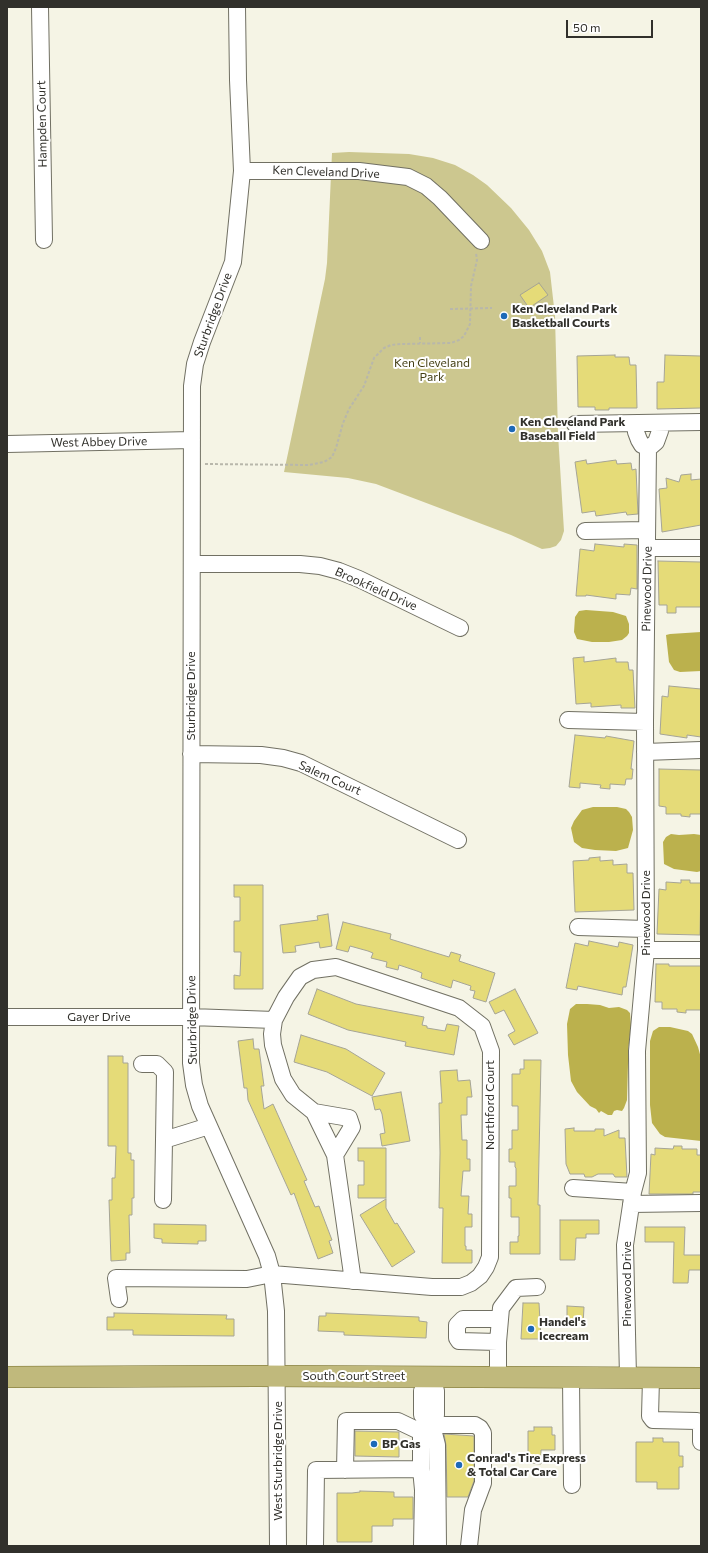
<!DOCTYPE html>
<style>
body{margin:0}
#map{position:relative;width:708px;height:1553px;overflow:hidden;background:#f5f4e5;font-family:Commissioner,sans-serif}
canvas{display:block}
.frame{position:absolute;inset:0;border:8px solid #31302b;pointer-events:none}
.scale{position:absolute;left:566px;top:20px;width:87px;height:18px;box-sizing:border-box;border:2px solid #31302b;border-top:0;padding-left:5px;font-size:12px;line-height:14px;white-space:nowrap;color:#31302b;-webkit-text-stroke:3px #fff;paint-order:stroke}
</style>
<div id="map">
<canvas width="708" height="1553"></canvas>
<div class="frame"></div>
<div class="scale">50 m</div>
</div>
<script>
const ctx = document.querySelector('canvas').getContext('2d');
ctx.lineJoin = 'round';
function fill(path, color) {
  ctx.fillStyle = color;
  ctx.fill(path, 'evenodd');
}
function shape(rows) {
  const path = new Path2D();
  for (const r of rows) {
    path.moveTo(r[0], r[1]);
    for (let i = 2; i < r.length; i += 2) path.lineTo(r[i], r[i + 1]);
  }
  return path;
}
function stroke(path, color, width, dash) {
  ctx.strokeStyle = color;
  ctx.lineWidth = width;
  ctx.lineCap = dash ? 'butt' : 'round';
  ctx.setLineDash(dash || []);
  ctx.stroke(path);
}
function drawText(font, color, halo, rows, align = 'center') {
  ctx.font = font + ' Commissioner,sans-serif';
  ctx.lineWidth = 4;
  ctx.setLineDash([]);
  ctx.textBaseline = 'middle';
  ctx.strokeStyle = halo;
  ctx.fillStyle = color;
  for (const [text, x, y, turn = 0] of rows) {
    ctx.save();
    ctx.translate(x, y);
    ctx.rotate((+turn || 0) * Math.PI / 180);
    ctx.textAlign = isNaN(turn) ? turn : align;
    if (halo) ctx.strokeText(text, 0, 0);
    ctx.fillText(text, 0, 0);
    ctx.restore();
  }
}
const green = shape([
 [349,152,409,154,433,158,455,165,473,175,487,185,511,208,529,230,542,251,550,272,555,316,558,434,564,531,561,540,556,546,550,548,542,549,511,535,376,484,348,478,284,472,325,279,327,263,332,153]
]);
const water = shape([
 [586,610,613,612,626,616,629,624,629,633,627,636,622,640,609,642,592,642,577,639,574,632,575,617,579,611],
 [701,632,701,671,680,672,674,670,669,662,666,635,670,634],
 [593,807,617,807,626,809,629,812,632,817,633,830,628,848,616,851,595,850,582,848,574,842,571,828,574,821,582,810],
 [671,834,679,835,694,834,701,835,701,871,697,872,674,869,664,864,663,842,666,837],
 [576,1004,587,1004,600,1005,609,1008,619,1007,627,1010,630,1013,631,1026,628,1052,629,1060,628,1064,627,1100,624,1108,622,1111,617,1110,614,1111,612,1115,608,1115,601,1111,599,1113,596,1109,590,1106,577,1092,571,1081,568,1055,567,1024,570,1009],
 [659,1027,670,1027,688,1031,692,1034,698,1047,701,1058,701,1141,665,1137,660,1134,652,1123,650,1105,650,1041,653,1031]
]);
const building = shape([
 [539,283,548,295,529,308,520,295,539,283],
 [615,355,615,357,629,357,630,365,636,365,637,408,609,408,609,410,595,410,595,407,578,407,577,356,615,355],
 [665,355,701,356,701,408,657,409,657,382,664,382,665,355],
 [586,460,587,464,616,460,617,464,631,463,632,470,636,469,638,514,627,515,626,512,596,516,595,511,582,513,575,462,586,460],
 [691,474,691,480,701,479,701,525,662,532,659,489,667,488,666,478,679,482,681,475,691,474],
 [595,544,624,547,624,544,637,545,637,589,631,588,630,595,616,594,616,599,586,595,586,596,576,596,580,549,594,551,595,544],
 [658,561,701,562,701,607,676,607,676,613,667,613,667,605,659,605,658,561],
 [584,657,584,662,616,658,616,662,628,662,629,670,633,670,635,708,621,708,621,705,591,707,591,703,576,704,573,658,584,657],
 [669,686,701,689,701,737,687,735,687,738,660,734,662,696,668,697,669,686],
 [575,735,605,738,606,736,634,741,631,769,633,769,632,779,626,779,625,785,610,784,610,789,600,788,601,785,580,783,580,788,569,787,575,735],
 [659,769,701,770,701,814,690,814,690,817,681,816,681,814,666,814,666,807,659,806,659,769],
 [600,857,600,861,613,860,613,865,627,864,627,873,633,873,634,910,575,912,573,861,589,860,589,858,600,857],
 [681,880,690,880,690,883,701,883,700,935,657,934,659,889,666,890,666,882,681,883,681,880],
 [234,885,263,885,263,989,234,989,234,975,240,976,241,952,234,952,234,921,240,921,240,897,234,897,234,885],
 [328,914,332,946,320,948,319,942,295,946,296,952,283,953,280,925,318,920,317,916,328,914],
 [343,922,391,934,390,939,449,957,451,952,461,955,459,961,495,973,486,1002,473,998,475,991,470,990,471,986,453,980,451,988,421,978,422,973,417,971,399,965,398,970,386,967,387,962,371,958,373,953,368,951,350,946,348,952,336,949,343,922],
 [589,941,618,947,619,942,633,945,626,987,623,987,622,995,578,986,577,990,566,988,575,943,588,946,589,941],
 [656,964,669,964,669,966,701,966,701,1010,686,1010,686,1013,677,1012,677,1009,662,1009,662,1002,655,1002,656,964],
 [317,989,356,1004,424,1017,422,1025,427,1026,427,1028,445,1031,447,1024,459,1026,454,1055,405,1046,406,1042,348,1030,308,1014,317,989],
 [515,989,538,1033,514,1045,508,1035,515,1031,504,1010,495,1014,489,1002,515,989],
 [301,1035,346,1049,385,1073,372,1096,327,1072,294,1062,301,1035],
 [253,1039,254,1049,259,1049,264,1086,261,1086,264,1109,273,1104,307,1180,304,1181,315,1207,319,1206,332,1240,329,1241,333,1253,318,1259,294,1193,291,1195,248,1100,247,1088,244,1088,238,1041,253,1039],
 [108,1056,123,1056,123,1063,128,1063,128,1153,131,1153,131,1160,134,1160,134,1198,132,1198,132,1215,129,1215,130,1253,126,1253,126,1260,111,1261,109,1200,112,1200,112,1178,115,1178,116,1146,108,1146,108,1056],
 [524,1060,541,1060,538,1205,540,1205,540,1254,510,1254,510,1242,518,1242,518,1236,519,1236,519,1217,511,1217,511,1198,509,1198,509,1186,516,1186,516,1168,515,1167,515,1162,509,1162,509,1149,512,1149,512,1130,518,1130,518,1106,512,1106,512,1074,520,1074,520,1069,524,1069,524,1060],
 [457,1070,458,1081,470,1080,472,1097,467,1097,467,1115,461,1115,462,1140,467,1140,467,1159,470,1159,470,1171,463,1171,461,1196,469,1196,468,1214,472,1214,472,1227,465,1227,465,1246,466,1246,466,1250,472,1250,472,1263,442,1263,443,1208,439,1208,440,1153,439,1103,442,1103,440,1071,457,1070],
 [401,1092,410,1141,382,1146,380,1134,385,1133,382,1114,380,1109,375,1110,372,1097,401,1092],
 [574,1128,574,1131,595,1131,595,1129,604,1129,604,1136,619,1130,619,1138,625,1138,627,1177,615,1177,613,1174,598,1174,592,1177,585,1177,584,1174,570,1174,566,1164,565,1129,574,1128],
 [674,1146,682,1146,682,1149,697,1149,697,1155,701,1155,701,1192,693,1192,693,1194,649,1194,651,1154,655,1155,655,1148,673,1149,674,1146],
 [358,1148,386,1148,386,1198,358,1198,358,1185,364,1185,364,1161,358,1161,358,1148],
 [386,1199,386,1208,395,1224,397,1223,415,1252,392,1267,360,1215,386,1199],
 [560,1220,599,1220,599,1234,586,1234,586,1238,576,1238,575,1260,560,1260,560,1220],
 [154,1224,206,1225,206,1241,198,1241,198,1244,162,1243,162,1239,154,1238,154,1224],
 [645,1227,685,1227,684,1255,701,1255,701,1270,689,1270,688,1283,673,1283,674,1242,645,1242,645,1227],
 [523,1303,539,1303,541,1339,521,1339,523,1303],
 [567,1306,584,1307,583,1325,567,1325,567,1306],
 [114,1313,227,1315,226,1319,234,1319,234,1336,133,1335,133,1330,107,1330,107,1317,114,1317,114,1313],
 [326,1313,419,1317,419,1321,427,1322,426,1338,344,1335,344,1332,318,1331,319,1316,326,1316,326,1313],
 [534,1427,552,1427,552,1435,555,1435,555,1450,541,1450,541,1464,528,1463,528,1431,534,1431,534,1427],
 [355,1431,399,1432,399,1457,355,1456,355,1431],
 [444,1434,474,1436,474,1481,468,1497,447,1497,446,1445,444,1434],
 [653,1438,663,1438,663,1442,679,1442,679,1456,683,1456,683,1467,679,1467,679,1489,657,1489,657,1482,636,1482,636,1442,653,1442,653,1438],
 [360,1491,394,1492,394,1497,413,1497,413,1519,393,1519,393,1526,372,1526,372,1542,337,1542,337,1493,352,1493,360,1492,360,1491]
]);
const path = shape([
 [450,309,492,308],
 [420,337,420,343],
 [205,464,309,465,324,462,332,457,336,448,343,423,349,409,364,386,374,358,384,348,391,345,401,344,451,343,459,340,464,336,470,324,471,286,477,260,476,253]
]);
const minor = shape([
 [40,7,44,240],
 [237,7,238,80,242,171,233,262,202,342,195,364,192,386,191,1063,194,1085,200,1106,267,1256,272,1274,276,1311,278,1546],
 [242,171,359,171,408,177,426,186,440,198,481,241],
 [575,424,701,422],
 [635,424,636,432,639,440,642,445,649,448,656,442,660,431,660,423],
 [7,444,192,440],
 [585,531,647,530],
 [647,548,701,548],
 [192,564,300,564,320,566,339,571,359,579,460,628],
 [568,720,645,722],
 [645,752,701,750],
 [191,754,261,755,283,758,301,763,458,840],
 [578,927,646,929],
 [646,950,701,950],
 [7,1017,191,1017,274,1020,286,997,300,977,313,970,336,967,459,1008,482,1026,491,1051,490,1257,486,1267,480,1276,471,1283,461,1287,432,1287,272,1274,247,1279,116,1278,119,1299],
 [274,1020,272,1034,273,1045,283,1079,293,1095,314,1112,335,1155,353,1281],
 [142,1064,157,1064,165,1072,164,1140,209,1126],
 [314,1112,349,1118,352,1127,335,1155],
 [573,1188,633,1192],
 [163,1200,164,1140],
 [631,1204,701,1203],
 [498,1342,459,1341,457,1338,457,1325,463,1319,500,1319],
 [432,1376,422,1391,422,1415,432,1425],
 [498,1377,498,1342,501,1308,516,1288,537,1287],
 [571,1377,572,1485],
 [628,1377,625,1245,633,1192,638,1173,637,1051,646,950,645,722,648,448],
 [651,1379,650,1416,653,1420,697,1421,701,1425,701,1442],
 [421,1469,423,1490,422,1546],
 [345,1470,346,1421,398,1421,421,1432],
 [315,1546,316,1470,421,1469,421,1432,432,1425,436,1415,436,1391,432,1376],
 [438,1546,437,1445,432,1425,475,1425,480,1428,483,1433,483,1483,473,1510,469,1546]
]);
const major = shape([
 [7,1377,256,1376,701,1378]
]);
const markers = [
 [504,316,4,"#1d69b8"],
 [512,429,4,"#1d69b8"],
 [531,1329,4,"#1d69b8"],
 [374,1444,4,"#1d69b8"],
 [459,1465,4,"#1d69b8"]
];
const streetNames = [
 ["Hampden Court",42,124,-91],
 ["Ken Cleveland Drive",326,172,2],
 ["Sturbridge Drive",213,315,-70],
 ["West Abbey Drive",99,442,-1],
 ["Brookfield Drive",376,589,24],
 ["Pinewood Drive",647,589,-89],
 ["Sturbridge Drive",191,696,-90],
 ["Salem Court",330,778,24],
 ["Pinewood Drive",646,913,-90],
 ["Gayer Drive",99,1017],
 ["Sturbridge Drive",192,1020,-91],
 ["Northford Court",490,1105,-90],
 ["Pinewood Drive",627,1284,-90],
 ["South Court Street",354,1376],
 ["West Sturbridge Drive",278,1461,-90]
];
const poiNames = [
 ["Ken Cleveland Park",512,309],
 ["Basketball Courts",512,323],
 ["Ken Cleveland Park",520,422],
 ["Baseball Field",520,436],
 ["Handel's",539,1322],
 ["Icecream",539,1336],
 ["BP Gas",382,1444],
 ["Conrad's Tire Express",467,1458],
 ["& Total Car Care",467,1472]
];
const parkNames = [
 ["Ken Cleveland",432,363],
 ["Park",432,377]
];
fill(green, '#ccc78f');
fill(water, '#bbb14d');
fill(building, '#e5db78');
stroke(building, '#a5a496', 1);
stroke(minor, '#717063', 18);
stroke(major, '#736b27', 22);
stroke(path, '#b8b7ab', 2, [3, 2]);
stroke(minor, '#fff', 16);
stroke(major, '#c0b97c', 21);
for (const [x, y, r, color] of markers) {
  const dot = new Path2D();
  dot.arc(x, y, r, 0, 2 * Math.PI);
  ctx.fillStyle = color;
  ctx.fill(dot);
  stroke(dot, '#fff', 1.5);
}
drawText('12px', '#31302b', '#fff', streetNames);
drawText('bold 12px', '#31302b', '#fff', poiNames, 'left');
drawText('12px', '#443f15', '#fff', parkNames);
</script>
